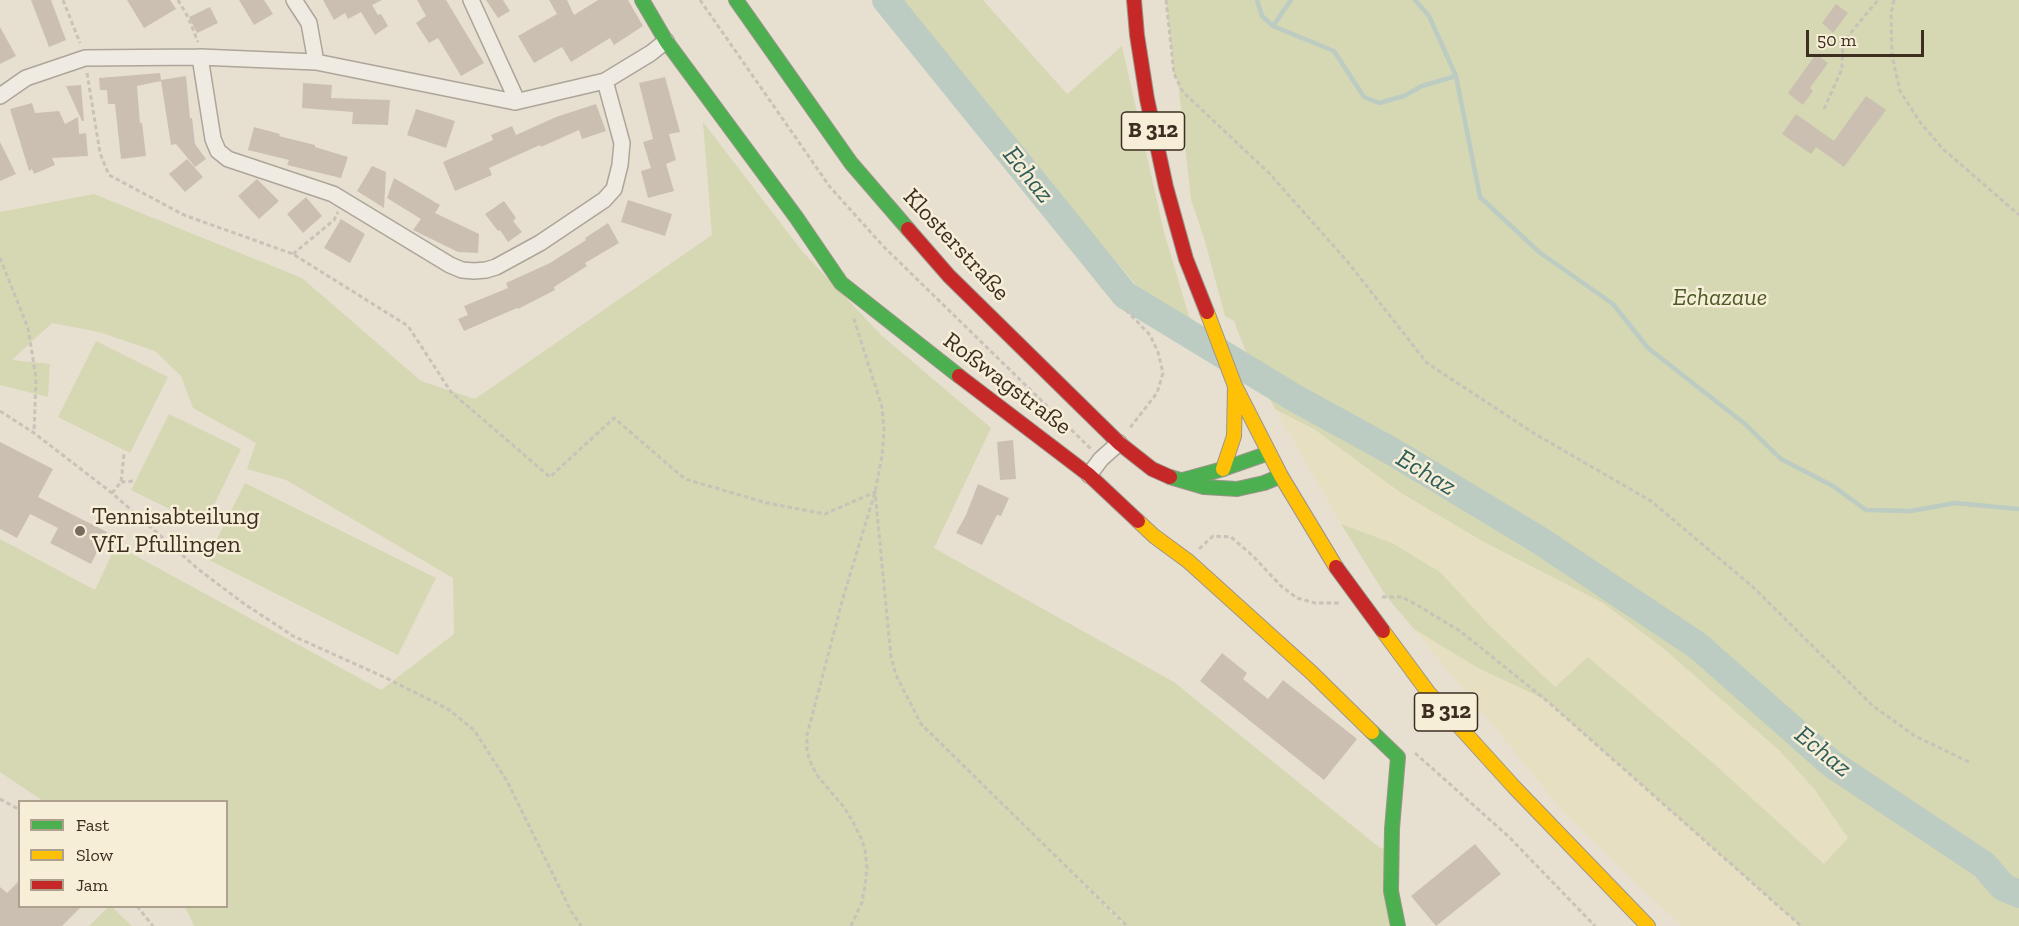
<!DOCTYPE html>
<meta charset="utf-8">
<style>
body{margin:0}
#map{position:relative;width:2019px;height:926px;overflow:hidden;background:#e7e0d1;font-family:"Zilla Slab",serif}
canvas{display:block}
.legend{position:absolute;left:18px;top:800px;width:210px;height:108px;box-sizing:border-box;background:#f7eed8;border:2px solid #ada18e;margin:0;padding:8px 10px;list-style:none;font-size:18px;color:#3d2e20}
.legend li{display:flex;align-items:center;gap:12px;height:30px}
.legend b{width:30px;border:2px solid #ada18e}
.scale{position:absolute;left:1806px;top:30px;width:118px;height:27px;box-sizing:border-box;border:3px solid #3d2e20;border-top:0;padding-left:8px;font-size:18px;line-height:21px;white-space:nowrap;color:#3d2e20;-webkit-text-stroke:4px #f7eed8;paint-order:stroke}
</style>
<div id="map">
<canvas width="2019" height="926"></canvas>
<ul class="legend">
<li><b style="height:8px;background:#4caf50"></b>Fast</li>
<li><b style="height:8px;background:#ffc107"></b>Slow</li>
<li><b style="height:8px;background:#c62828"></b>Jam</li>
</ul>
<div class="scale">50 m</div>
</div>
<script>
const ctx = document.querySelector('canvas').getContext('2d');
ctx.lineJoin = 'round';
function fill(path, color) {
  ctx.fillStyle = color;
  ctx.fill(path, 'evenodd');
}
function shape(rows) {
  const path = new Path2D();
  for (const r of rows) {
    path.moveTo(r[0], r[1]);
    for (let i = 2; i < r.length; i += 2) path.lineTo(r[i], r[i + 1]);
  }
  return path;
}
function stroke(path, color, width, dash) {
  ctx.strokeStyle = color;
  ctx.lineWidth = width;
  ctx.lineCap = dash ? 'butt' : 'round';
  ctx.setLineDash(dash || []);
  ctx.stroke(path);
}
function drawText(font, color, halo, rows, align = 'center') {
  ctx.font = font + ' "Zilla Slab",serif';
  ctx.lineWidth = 5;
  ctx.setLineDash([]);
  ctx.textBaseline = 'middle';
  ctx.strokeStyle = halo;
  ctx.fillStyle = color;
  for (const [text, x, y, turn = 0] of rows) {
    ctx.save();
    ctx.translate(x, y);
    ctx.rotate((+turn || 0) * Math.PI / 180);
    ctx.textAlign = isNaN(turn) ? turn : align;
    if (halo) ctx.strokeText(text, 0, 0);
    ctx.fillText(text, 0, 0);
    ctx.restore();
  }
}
const farmland = shape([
 [1275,409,1314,429,1401,493,1484,542,1603,603,1663,648,1780,751,1815,790,1848,838,1824,864,1712,762,1589,658,1555,687,1488,624,1440,572,1392,543,1341,524],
 [1414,629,1478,668,1546,700,1801,926,1682,926,1639,886,1561,809]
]);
const green = shape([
 [892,0,983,0,1067,94,1122,46,1164,232,1191,323,1150,301],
 [1166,0,2019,0,2019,926,1801,926,1546,700,1478,668,1414,629,1386,596,1341,524,1392,543,1440,572,1488,624,1555,687,1588,657,1712,762,1824,864,1848,838,1815,790,1780,751,1663,648,1603,603,1484,542,1401,493,1314,429,1275,409,1247,355,1234,321,1225,316,1204,238,1191,200,1178,82,1174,74],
 [703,122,802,251,881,335,991,428,934,548,1174,682,1380,848,1392,849,1398,926,1127,926,1043,844,1125,926,194,926,185,907,226,906,226,802,43,801,0,772,0,539,95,590,116,545,381,690,454,634,453,578,286,480,247,469,256,443,193,408,181,376,155,351,99,332,52,323,12,360,50,364,48,397,0,385,0,212,94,194,302,278,421,381,475,399,712,235],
 [96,341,168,377,130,453,58,417],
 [169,414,241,449,204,526,131,490],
 [245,483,436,578,398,655,207,559],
 [108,907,112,907,132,926,89,926]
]);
const stream = shape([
 [1257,0,1262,16,1273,26,1334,51,1364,97,1379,103,1404,96,1422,86,1456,76],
 [1415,0,1429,16,1456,76,1480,197,1539,252,1613,304,1648,348,1745,424,1781,459,1833,486,1866,510,1911,511,1955,503,2019,509],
 [1273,26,1291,0]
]);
const river = shape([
 [886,0,1125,295,1293,397,1395,453,1539,540,1698,646,1832,764,1984,865,2003,887,2019,894]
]);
const building = shape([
 [31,0,51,0,66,40,49,47],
 [127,0,170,0,176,9,144,28],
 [239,0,264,0,273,14,254,25],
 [323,0,382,0,372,5,378,15,381,14,388,26,375,35,361,12,348,19,345,13,334,20],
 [417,0,446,0,484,63,461,76,438,38,429,43,416,23,426,16],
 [486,0,503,0,510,11,498,18],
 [549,0,567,0,574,15,598,0,628,0,643,26,614,45,610,38,571,62,562,47,534,63,518,36,557,14],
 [1836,4,1848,13,1833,33,1822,23],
 [210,7,218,23,197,33,189,17],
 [0,27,16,56,0,64],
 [1816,54,1828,63,1810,88,1813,91,1803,105,1788,93],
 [160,73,161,80,186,76,190,118,192,118,195,144,206,159,195,167,176,144,171,145,161,81,137,86,140,123,142,123,146,156,121,159,115,104,108,104,107,90,100,90,99,78],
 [665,77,680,132,669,134,676,160,666,164,674,191,648,198,641,171,651,168,643,142,653,139,639,83],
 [303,83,332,85,331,98,390,100,388,125,352,124,353,112,302,108],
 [81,85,84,121,82,121,66,86],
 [1866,96,1886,110,1844,167,1816,147,1811,154,1782,134,1796,114,1834,141],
 [32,103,35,113,59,111,65,124,78,117,79,134,86,133,88,156,52,158,55,165,34,174,32,169,29,171,10,109],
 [596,104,606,131,582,139,579,130,541,147,540,145,489,168,492,175,455,191,443,162,493,140,491,135,512,126,516,135,556,117],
 [416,109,455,121,446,148,407,135],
 [254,127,280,134,279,136,315,145,315,147,348,157,341,178,287,165,289,160,248,150],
 [0,142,16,174,0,181],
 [187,159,203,177,185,192,169,174],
 [372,166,386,172,384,208,357,191],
 [394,178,440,205,435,213,479,234,478,253,458,252,413,230,421,219,387,198],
 [257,179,279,201,259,219,238,196],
 [306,197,322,216,303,233,287,214],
 [628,200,672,214,665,236,621,222],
 [504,201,516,218,513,221,522,232,508,242,500,230,498,231,485,214],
 [341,219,365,234,350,263,324,248],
 [608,223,619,243,585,263,587,266,554,287,555,290,518,309,517,308,464,331,458,319,468,315,464,306,508,288,506,283,550,263,586,240,585,238],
 [1013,440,1016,479,1000,480,997,442],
 [0,442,53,469,38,497,107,532,91,564,50,543,58,528,30,514,17,538,0,529],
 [978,484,1009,498,1001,516,997,515,982,545,956,533,966,515],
 [1222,653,1247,673,1243,679,1268,699,1283,680,1357,739,1324,780,1200,681],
 [1475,844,1501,874,1436,926,1411,896],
 [20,880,20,906,82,906,62,926,0,926,0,887,7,893]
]);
const path = shape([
 [63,0,80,43],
 [178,0,188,17,198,42],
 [700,0,830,187,883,246,1091,449],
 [1166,0,1174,74,1183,92,1269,173,1347,261,1427,363,1535,434,1651,501,1753,587,1873,706,1915,736,1971,763],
 [1894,0,1891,14,1892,55,1900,91,1920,122,1943,149,2019,215],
 [87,73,100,153,109,175,184,215,293,254,408,326,451,392,550,477,614,418,685,479,767,503,825,514,875,492,891,657,896,675,921,724,1127,926],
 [1824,109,1842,69,1843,42,1878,0],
 [293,254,334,220,338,212],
 [0,258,28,328,36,378,34,433],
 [1126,310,1150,335,1158,352,1163,373,1157,393,1129,429],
 [0,411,34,433,112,493,198,569,243,603,293,636,384,677,448,709,474,730,507,781,571,911,581,926],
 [121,482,134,481],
 [112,493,121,482,124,453],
 [1199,549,1213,536,1231,537,1253,556,1281,586,1297,598,1315,603,1339,603],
 [1382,597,1402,597,1417,605,1460,631,1546,700,1801,926],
 [1415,753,1509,837,1595,926],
 [0,799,20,810],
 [137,906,153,926],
 [851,926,862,902,865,886,867,868,865,850,861,838,852,820,843,806,819,778,812,766,807,752,807,735,843,598,875,492,882,456,884,430,882,407,853,316]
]);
const street = shape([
 [294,0,309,23,316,62],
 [471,0,514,94,515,102],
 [200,57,213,139,218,151,228,159,333,194,450,265,462,270,474,271,486,270,496,267,540,243,604,200,614,189,620,165,622,143,605,81],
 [0,96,26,78,85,58,200,57,316,62,515,102,605,81,651,53,666,41],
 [1089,475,1101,459,1119,443]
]);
const fast = shape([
 [642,0,666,41,796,217,841,283,959,376],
 [736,0,851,163,908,229],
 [1170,477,1204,487,1237,489,1264,483,1281,476],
 [1183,480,1223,469,1269,453],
 [1372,732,1398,757,1392,829,1391,891,1398,926]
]);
const slow = shape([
 [1207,312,1235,386,1281,476,1336,567],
 [1223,469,1234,436,1235,386],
 [1138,521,1154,536,1188,561,1312,673,1372,732],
 [1383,631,1428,692,1515,788,1648,926]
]);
const jam = shape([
 [1134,0,1137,35,1147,99,1166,187,1186,259,1207,312],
 [908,229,949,276,1119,443,1152,469,1170,477],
 [959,376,1089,475,1138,521]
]);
const jamBridge = shape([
 [1336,567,1383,631]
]);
const markers = [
 [80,531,6,"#786c5e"]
];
const shields = [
 [1153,131,63],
 [1446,712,63]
];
const shieldNames = [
 ["B 312",1153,131],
 ["B 312",1446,712]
];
const streetNames = [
 ["Klosterstraße",956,245,47],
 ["Roßwagstraße",1007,384,37]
];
const parkNames = [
 ["Echazaue",1720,298]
];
const poiNames = [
 ["Tennisabteilung",92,517],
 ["VfL Pfullingen",92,545]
];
const waterNames = [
 ["Echaz",1028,175,51],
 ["Echaz",1426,473,31],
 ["Echaz",1823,752,39]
];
fill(farmland, '#e6dfc2');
fill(green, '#d6d7b3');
stroke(stream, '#bcccc2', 4.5);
stroke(river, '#bcccc2', 28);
fill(building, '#cbbfb2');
stroke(street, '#ada599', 18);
stroke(fast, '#9c958a', 16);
stroke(slow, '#9c958a', 16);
stroke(jam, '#9c958a', 16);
stroke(path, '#c8c2b9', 3, [4.5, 3]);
stroke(street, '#efebe3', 15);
stroke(fast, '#4caf50', 14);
stroke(slow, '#ffc107', 14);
stroke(jam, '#c62828', 14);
stroke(jamBridge, '#928b80', 16, []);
stroke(jamBridge, '#c62828', 14);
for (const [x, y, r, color] of markers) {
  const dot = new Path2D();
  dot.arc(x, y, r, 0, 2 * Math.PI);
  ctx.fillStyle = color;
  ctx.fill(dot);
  stroke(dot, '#f7eed8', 2);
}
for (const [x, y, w] of shields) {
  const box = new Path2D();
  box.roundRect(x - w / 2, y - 19, w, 38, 4.5);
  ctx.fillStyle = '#f7eed8';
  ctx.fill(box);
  stroke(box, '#3d2e20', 1.5);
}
drawText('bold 22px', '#3d2e20', null, shieldNames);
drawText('24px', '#3d2e20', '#f7eed8', streetNames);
drawText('italic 24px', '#4d5a26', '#f7eed8', parkNames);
drawText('24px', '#3d2e20', '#f7eed8', poiNames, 'left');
drawText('italic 26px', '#2f5d5a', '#f7eed8', waterNames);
</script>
